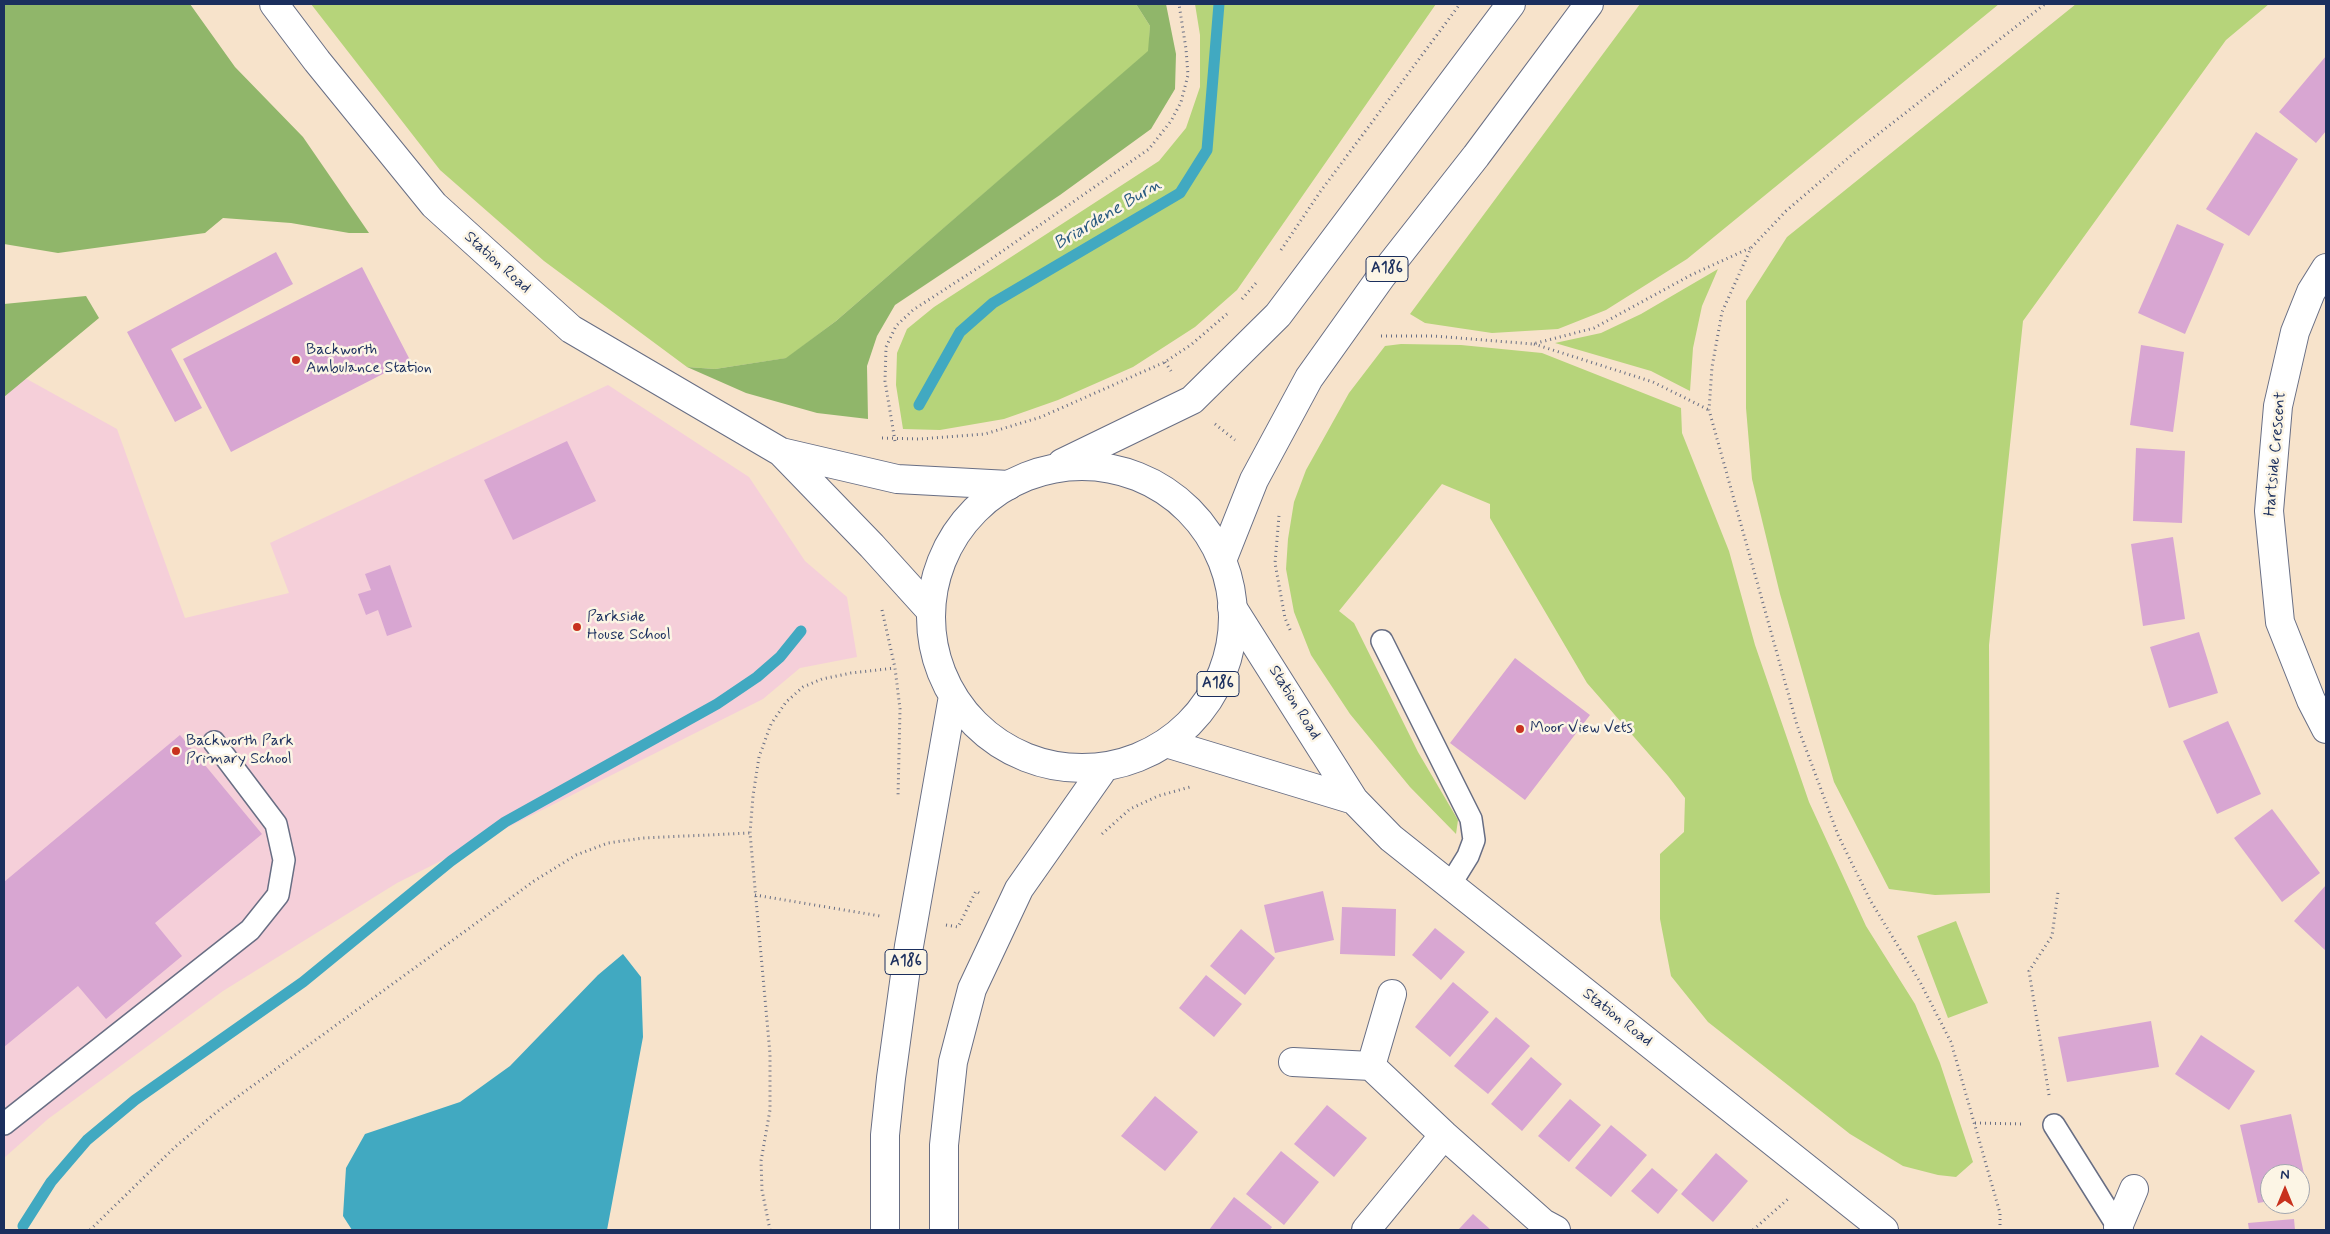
<!DOCTYPE html>
<style>
body{margin:0}
#map{position:relative;width:2330px;height:1234px;overflow:hidden;background:#f7e3cb;font-family:Mynerve,sans-serif}
canvas{display:block}
.frame{position:absolute;inset:0;border:5px solid #1b2f5e;pointer-events:none}
.north{position:absolute;left:2260px;top:1164px;width:50px;height:50px;box-sizing:border-box;background:#fcf5e5;border:1px solid #a2a6af;border-radius:50%;rotate:0deg;font-size:14px;font-weight:700;line-height:20px;text-align:center;color:#1b2f5e}
.north::after{content:'';display:block;margin:auto;width:18px;height:22px;background:#c8321e;clip-path:polygon(50% 0,100% 100%,50% 72%,0 100%)}
</style>
<div id="map">
<canvas width="2330" height="1234"></canvas>
<div class="frame"></div>
<div class="north">N</div>
</div>
<script>
const ctx = document.querySelector('canvas').getContext('2d');
ctx.lineJoin = 'round';
function fill(path, color) {
  ctx.fillStyle = color;
  ctx.fill(path, 'evenodd');
}
function shape(rows) {
  const path = new Path2D();
  for (const r of rows) {
    if (r.length === 3) {
      path.moveTo(r[0] + r[2], r[1]);
      path.arc(r[0], r[1], r[2], 0, 2 * Math.PI);
      continue;
    }
    path.moveTo(r[0], r[1]);
    for (let i = 2; i < r.length; i += 2) path.lineTo(r[i], r[i + 1]);
  }
  return path;
}
function stroke(path, color, width, dash) {
  ctx.strokeStyle = color;
  ctx.lineWidth = width;
  ctx.lineCap = dash ? 'butt' : 'round';
  ctx.setLineDash(dash || []);
  ctx.stroke(path);
}
function drawText(font, color, halo, rows, align = 'center') {
  ctx.font = font + ' Mynerve,sans-serif';
  ctx.lineWidth = 5;
  ctx.setLineDash([]);
  ctx.textBaseline = 'middle';
  ctx.strokeStyle = halo;
  ctx.fillStyle = color;
  for (const [text, x, y, turn = 0] of rows) {
    ctx.save();
    ctx.translate(x, y);
    ctx.rotate((+turn || 0) * Math.PI / 180);
    ctx.textAlign = isNaN(turn) ? turn : align;
    if (halo) ctx.strokeText(text, 0, 0);
    ctx.fillText(text, 0, 0);
    ctx.restore();
  }
}
const built = shape([
 [25,378,117,429,185,618,289,593,270,543,608,385,749,477,805,561,847,597,857,657,800,668,763,699,397,883,223,991,48,1119,4,1158,4,382]
]);
const green = shape([
 [311,4,1136,4,1150,26,1149,51,836,321,787,358,715,369,687,367,544,261,440,170],
 [1195,4,1436,4,1237,290,1195,327,1133,367,1058,400,1004,419,940,430,903,429,896,385,897,353,907,329,934,307,1159,161,1186,128,1200,87,1200,35],
 [1640,4,1999,4,1687,259,1606,310,1558,329,1492,333,1425,323,1410,314],
 [2076,4,2269,4,2226,40,2023,321,1989,645,1990,893,1935,895,1889,889,1834,782,1780,594,1752,479,1746,408,1746,301,1787,237],
 [1718,269,1702,306,1693,348,1690,391,1651,371,1555,343,1601,333,1641,314],
 [1401,344,1461,345,1542,353,1681,408,1682,433,1729,551,1755,645,1809,802,1866,926,1915,1004,1940,1063,1973,1162,1956,1177,1938,1175,1903,1166,1850,1134,1708,1022,1671,976,1660,919,1660,854,1684,832,1685,798,1668,776,1587,683,1490,518,1490,504,1442,484,1339,611,1354,623,1418,752,1458,820,1456,834,1410,787,1350,714,1311,655,1294,612,1286,569,1288,539,1294,502,1306,470,1349,393,1385,346],
 [1956,921,1988,1003,1948,1018,1917,936]
]);
const forest = shape([
 [4,4,190,4,235,67,303,137,369,233,349,233,291,223,223,218,205,233,58,253,4,244],
 [1136,4,1166,4,1176,54,1175,89,1151,129,1060,195,895,305,877,336,867,366,868,419,817,413,746,393,687,367,715,369,786,358,836,321,1148,51,1150,26],
 [86,296,99,318,4,397,4,304]
]);
const water = shape([
 [623,954,641,977,643,1037,607,1230,352,1230,343,1216,346,1168,365,1134,460,1102,510,1066,598,975]
]);
const stream = shape([
 [919,405,960,332,993,303,1180,193,1207,150,1219,4],
 [23,1226,51,1182,87,1140,135,1100,303,982,451,861,505,822,717,704,757,677,780,657,801,631]
]);
const building = shape([
 [2326,56,2326,131,2316,143,2279,112],
 [2256,132,2298,159,2249,236,2206,209],
 [2177,224,2224,244,2185,334,2138,313],
 [276,252,293,284,171,349,202,408,175,422,127,332],
 [362,267,410,360,231,452,183,359],
 [2141,345,2184,352,2173,432,2130,425],
 [567,441,596,501,513,540,484,480],
 [2136,448,2185,451,2182,523,2133,521],
 [2173,537,2185,619,2143,626,2131,544],
 [390,565,412,627,387,636,378,610,366,615,358,594,371,590,365,574],
 [2199,632,2218,693,2169,708,2150,647],
 [1515,658,1590,715,1525,800,1450,743],
 [2228,721,2261,794,2217,814,2183,741],
 [180,735,262,834,155,923,182,956,106,1019,78,986,4,1047,4,882],
 [2272,809,2320,873,2282,902,2234,838],
 [2326,885,2326,951,2294,921],
 [1323,891,1334,940,1275,953,1264,905],
 [1342,907,1396,909,1395,956,1340,954],
 [1435,928,1465,952,1441,980,1412,955],
 [1241,929,1275,958,1245,995,1210,966],
 [1206,975,1242,1004,1214,1037,1179,1008],
 [1453,982,1489,1012,1450,1057,1415,1027],
 [1496,1017,1530,1046,1488,1094,1454,1066],
 [2151,1021,2159,1067,2067,1082,2058,1037],
 [2201,1035,2255,1071,2229,1110,2175,1074],
 [1531,1057,1562,1084,1522,1131,1491,1104],
 [1155,1096,1198,1132,1165,1171,1121,1136],
 [1570,1099,1601,1125,1569,1162,1538,1136],
 [1327,1105,1367,1138,1334,1177,1294,1144],
 [2291,1114,2308,1192,2300,1194,2300,1174,2270,1174,2270,1201,2258,1203,2240,1125],
 [1611,1125,1647,1155,1611,1197,1575,1168],
 [1281,1151,1319,1182,1284,1225,1246,1194],
 [1716,1153,1748,1181,1713,1222,1681,1194],
 [1652,1168,1678,1190,1658,1214,1631,1191],
 [1234,1197,1272,1227,1270,1230,1209,1230],
 [1473,1214,1491,1230,1458,1230],
 [2294,1219,2295,1230,2249,1230,2248,1223]
]);
const path = shape([
 [1281,250,1320,192,1460,4],
 [1242,299,1256,283],
 [1381,336,1434,336,1533,344,1594,328,1691,275,1750,248],
 [1534,344,1653,382,1709,410],
 [1165,362,1171,371],
 [1215,424,1235,440],
 [882,438,920,439,985,434,1041,417,1165,362,1192,344,1227,314],
 [895,441,885,381,886,347,896,326,913,310,984,264,1149,149,1171,121,1181,102,1188,75,1186,49,1179,4],
 [1279,516,1275,563,1285,618,1291,632],
 [882,610,895,668,900,709,898,797],
 [1102,834,1130,809,1158,796,1190,787],
 [755,895,880,916],
 [946,925,958,927,976,891,979,893],
 [2049,1095,2029,971,2052,936,2058,892],
 [1975,1123,2023,1124],
 [90,1230,175,1147,218,1111,534,881,576,855,608,843,643,838,750,833],
 [770,1230,762,1190,761,1161,770,1110,770,1054,750,833,753,796,759,757,771,724,786,702,803,687,822,679,851,673,895,668],
 [1753,1230,1788,1199],
 [2000,1230,2000,1213,1951,1042,1920,982,1870,900,1838,835,1797,725,1709,410,1712,367,1722,312,1751,248,1786,211,1854,153,2045,4]
]);
const service = shape([
 [1382,641,1471,819,1474,840,1468,856,1450,885],
 [4,1124,250,930,278,895,284,860,276,824,214,742],
 [2054,1125,2118,1227]
]);
const minor = shape([
 [2326,268,2311,292,2295,332,2278,406,2269,511,2280,622,2311,700,2326,729],
 [1293,1062,1371,1066,1392,994],
 [1371,1066,1444,1135,1543,1223,1556,1230],
 [1366,1230,1444,1135],
 [2119,1230,2118,1227,2134,1189]
]);
const secondary = shape([
 [274,4,317,61,434,205,571,329,781,452,872,546,929,609],
 [781,452,897,479,1009,485],
 [1232,607,1354,800,1391,838,1884,1230],
 [1166,743,1354,800]
]);
const primary = shape([
 [1062,463,1192,400,1278,315,1511,4],
 [1082,617,151],
 [1223,558,1254,480,1309,378,1381,277,1476,156,1589,4],
 [885,1230,885,1135,891,1078,909,946,953,696],
 [944,1230,944,1145,953,1062,972,989,1019,889,1104,768]
]);
const markers = [
 [296,360,5,"#c8321e"],
 [577,627,5,"#c8321e"],
 [1520,729,5,"#c8321e"],
 [176,751,5,"#c8321e"]
];
const shields = [
 [1387,269,42],
 [1218,684,42],
 [906,962,42]
];
const shieldNames = [
 ["A186",1387,269],
 ["A186",1218,684],
 ["A186",906,962]
];
const streetNames = [
 ["Station Road",497,263,42],
 ["Hartside Crescent",2276,454,-85],
 ["Station Road",1294,703,58],
 ["Station Road",1617,1018,38]
];
const poiNames = [
 ["Backworth",306,351],
 ["Ambulance Station",306,369],
 ["Parkside",587,618],
 ["House School",587,636],
 ["Moor View Vets",1530,729],
 ["Backworth Park",186,742],
 ["Primary School",186,760]
];
const waterNames = [
 ["Briardene Burn",1108,215,-31]
];
fill(built, '#f5cfd9');
fill(green, '#b6d47a');
fill(forest, '#90b66a');
fill(water, '#41a9c1');
stroke(stream, '#41a9c1', 11);
fill(building, '#d8a6d2');
stroke(service, '#686e84', 24);
stroke(minor, '#686e84', 30);
stroke(secondary, '#686e84', 30);
stroke(primary, '#686e84', 30);
stroke(path, '#686e84', 3, [1, 4]);
stroke(service, '#fff', 21);
stroke(minor, '#fff', 28);
stroke(secondary, '#fff', 28);
stroke(primary, '#fff', 28);
for (const [x, y, r, color] of markers) {
  const dot = new Path2D();
  dot.arc(x, y, r, 0, 2 * Math.PI);
  ctx.fillStyle = color;
  ctx.fill(dot);
  stroke(dot, '#fcf5e5', 2);
}
for (const [x, y, w] of shields) {
  const box = new Path2D();
  box.roundRect(x - w / 2, y - 12.5, w, 25, 4);
  ctx.fillStyle = '#fcf5e5';
  ctx.fill(box);
  stroke(box, '#1b2f5e', 1);
}
drawText('bold 15px', '#1b2f5e', null, shieldNames);
drawText('16px', '#1b2f5e', '#fcf5e5', streetNames);
drawText('16px', '#1b2f5e', '#fcf5e5', poiNames, 'left');
drawText('italic 18px', '#285a81', '#fcf5e5', waterNames);
</script>
